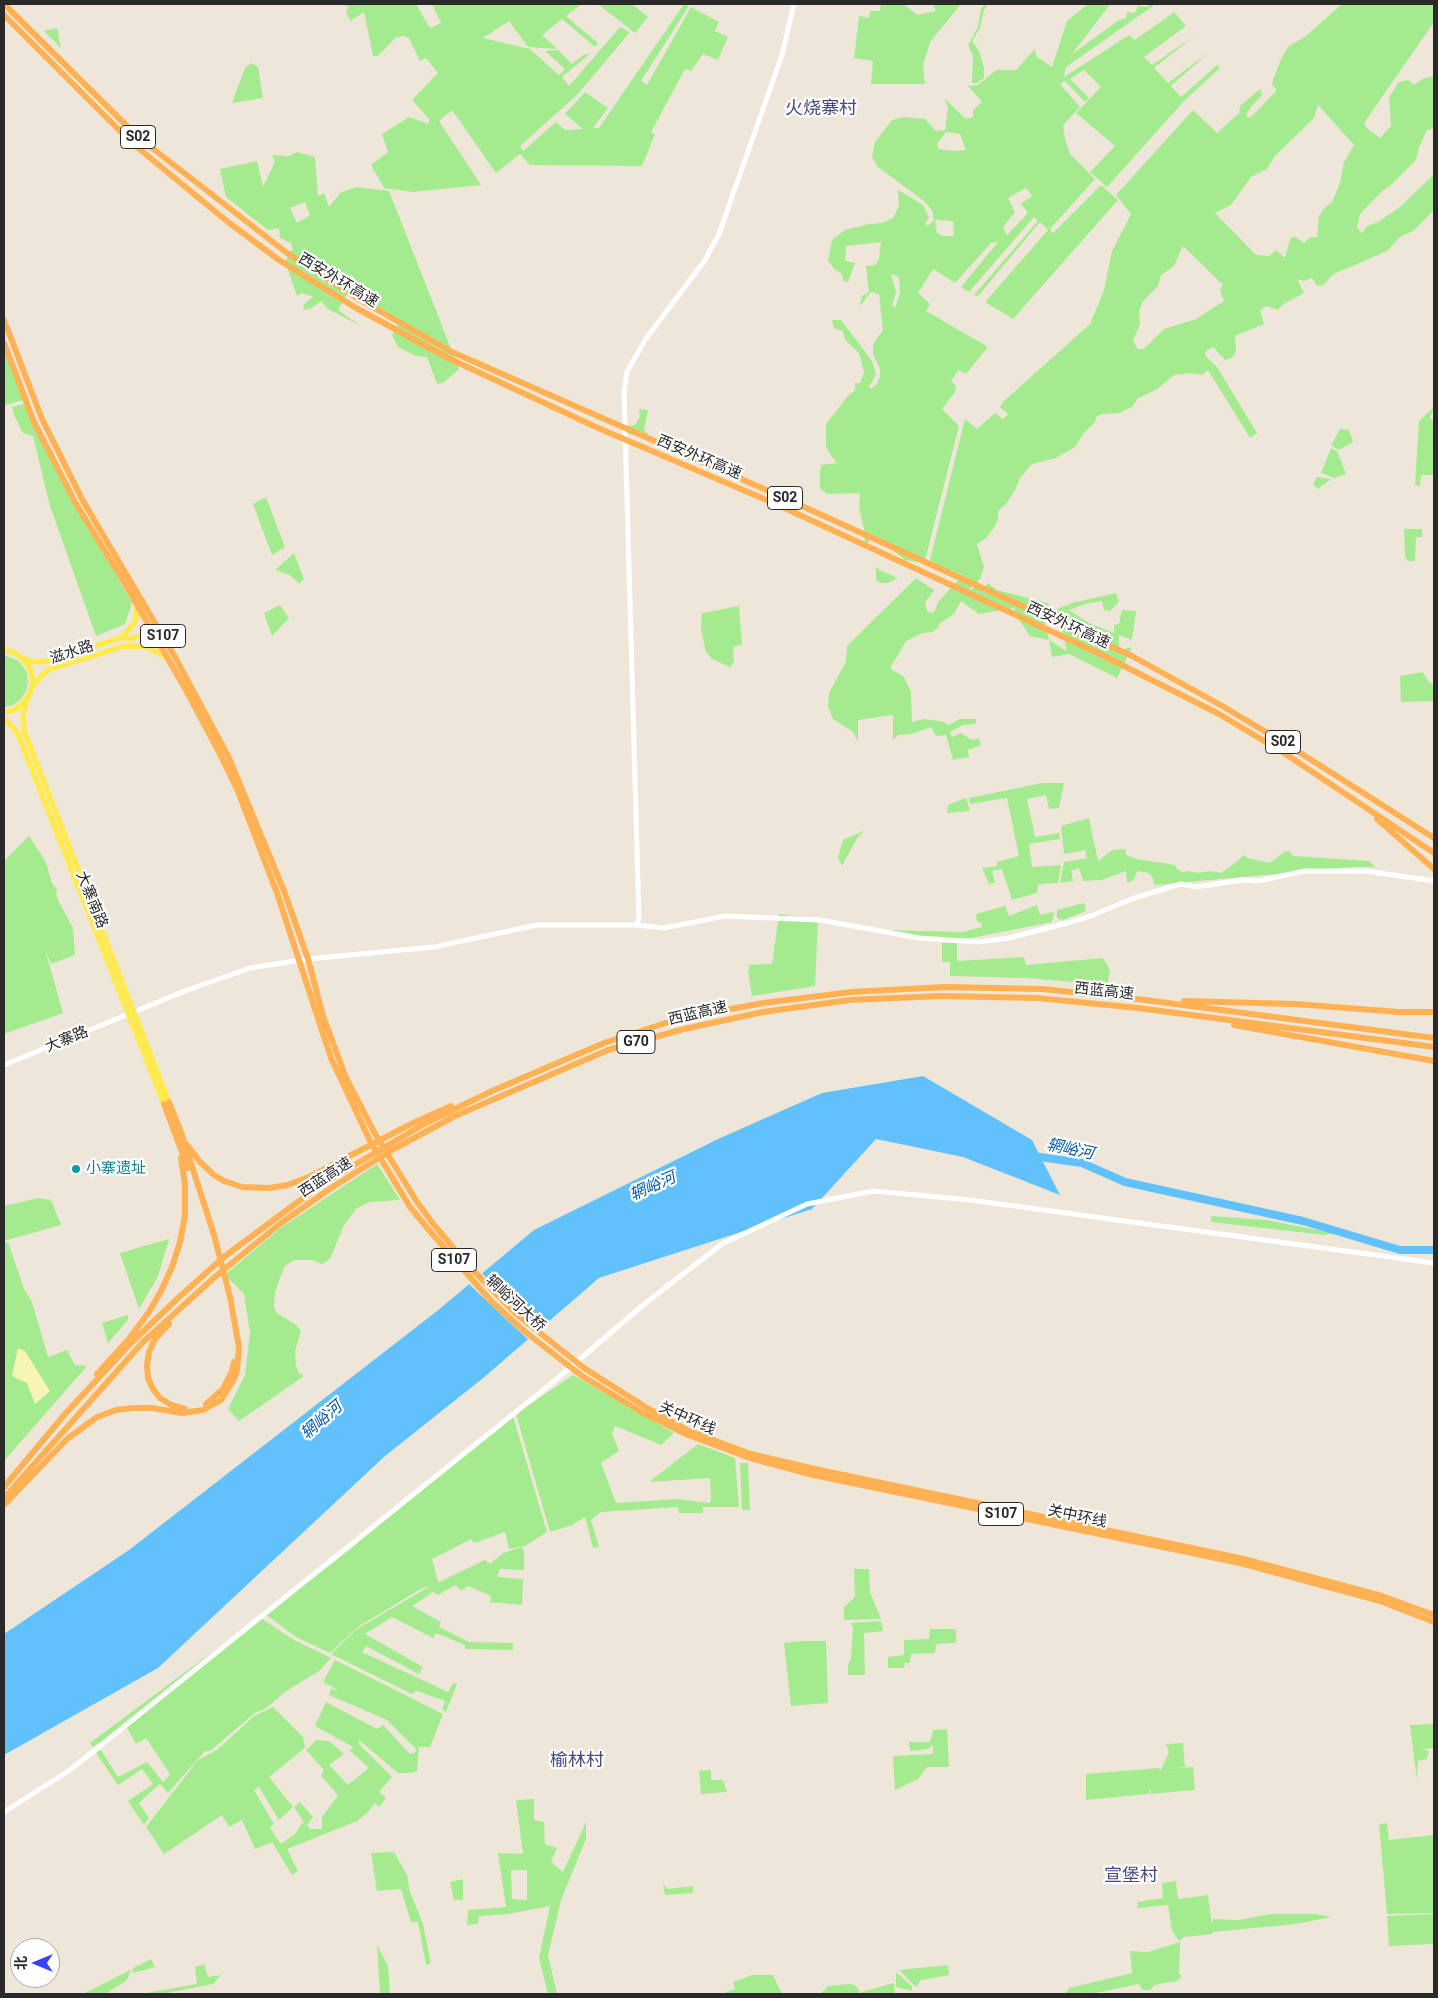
<!DOCTYPE html>
<meta charset="utf-8">
<style>
body{margin:0}
#map{position:relative;width:1438px;height:1998px;overflow:hidden;background:#eee7d9;font-family:Roboto,"Noto Sans SC",sans-serif}
canvas{display:block}
.frame{position:absolute;inset:0;border:5px solid #292929;pointer-events:none}
.north{position:absolute;left:10px;top:1938px;width:50px;height:50px;box-sizing:border-box;background:#fff;border:1px solid #a9a9a9;border-radius:50%;rotate:270deg;font-size:14px;font-weight:700;line-height:20px;text-align:center;color:#292929}
.north::after{content:'';display:block;margin:auto;width:18px;height:22px;background:#3543ff;clip-path:polygon(50% 0,100% 100%,50% 72%,0 100%)}
</style>
<div id="map">
<canvas width="1438" height="1998"></canvas>
<div class="frame"></div>
<div class="north">北</div>
</div>
<script>
const ctx = document.querySelector('canvas').getContext('2d');
ctx.lineJoin = 'round';
function fill(path, color) {
  ctx.fillStyle = color;
  ctx.fill(path, 'evenodd');
}
function shape(rows) {
  const path = new Path2D();
  for (const r of rows) {
    path.moveTo(r[0], r[1]);
    for (let i = 2; i < r.length; i += 2) path.lineTo(r[i], r[i + 1]);
  }
  return path;
}
function stroke(path, color, width, dash) {
  ctx.strokeStyle = color;
  ctx.lineWidth = width;
  ctx.lineCap = dash ? 'butt' : 'round';
  ctx.setLineDash(dash || []);
  ctx.stroke(path);
}
function drawText(font, color, halo, rows, align = 'center') {
  ctx.font = font + ' Roboto,"Noto Sans SC",sans-serif';
  ctx.lineWidth = 4.5;
  ctx.setLineDash([]);
  ctx.textBaseline = 'middle';
  ctx.strokeStyle = halo;
  ctx.fillStyle = color;
  for (const [text, x, y, turn = 0] of rows) {
    ctx.save();
    ctx.translate(x, y);
    ctx.rotate((+turn || 0) * Math.PI / 180);
    ctx.textAlign = isNaN(turn) ? turn : align;
    if (halo) ctx.strokeText(text, 0, 0);
    ctx.fillText(text, 0, 0);
    ctx.restore();
  }
}
const green = shape([
 [342,4,416,4,430,28,441,23,432,4,582,4,566,16,598,43,595,47,562,19,542,35,557,49,528,47,509,21,483,38,530,49,559,75,565,69,545,51,558,50,572,64,583,55,591,53,562,77,569,86,620,27,630,32,578,94,520,146,523,151,556,122,565,130,583,129,565,114,585,92,608,108,593,128,599,128,684,4,689,6,641,81,647,85,691,7,719,22,715,31,728,37,718,60,703,54,691,71,685,69,651,132,655,134,642,166,530,165,520,154,496,173,452,110,439,121,481,185,413,192,384,188,371,165,388,152,382,134,409,117,429,124,429,119,412,100,438,73,426,58,420,61,409,38,404,36,395,38,378,56,373,56,364,12,350,21,346,10,349,7],
 [598,4,632,4,648,17,635,33],
 [881,4,903,4,918,15,936,11,933,4,961,4,930,42,923,65,925,84,871,84,873,61,854,58,859,16,869,18,870,11,880,11],
 [985,4,987,4,984,10,980,28,972,41,979,51,984,68,984,78,977,83,972,83,973,56,968,45,978,27,981,9],
 [1088,4,1107,4,1109,6,1072,54,1119,20,1126,18,1127,12,1135,13,1138,6,1148,7,1149,4,1156,4,1066,67,1064,77,1129,35,1135,40,1174,12,1186,26,1144,57,1152,65,1194,36,1154,68,1168,83,1208,53,1171,86,1181,97,1217,65,1220,68,1185,100,1107,187,1090,172,1115,146,1076,113,1101,87,1084,70,1070,79,1089,98,1085,102,1065,81,1060,84,1080,107,1063,125,1065,139,1070,154,1095,179,1050,229,1053,233,1101,185,1118,200,1013,319,985,302,1048,230,1040,222,978,296,974,295,1038,221,1034,217,969,292,961,287,998,242,991,243,955,283,933,269,918,293,930,304,926,311,988,347,966,374,958,370,951,382,956,385,955,392,942,409,959,426,925,560,917,562,905,560,894,551,887,543,873,536,865,546,864,529,859,508,860,493,827,494,820,488,820,475,821,465,837,463,830,454,826,446,826,424,847,397,855,390,855,383,860,383,864,372,859,353,845,340,843,331,834,328,832,320,841,320,872,361,876,374,869,387,871,389,877,384,880,377,880,369,873,354,873,348,874,343,883,330,879,294,871,292,860,306,862,296,869,292,866,266,875,265,879,259,881,242,846,246,845,261,855,263,848,282,843,281,842,274,834,269,828,260,832,240,845,230,869,224,882,223,893,218,899,206,898,190,923,205,929,217,925,224,928,226,934,220,932,210,924,201,878,167,872,157,875,142,892,120,904,117,925,119,936,131,945,130,948,108,945,99,966,119,973,117,973,110,982,102,968,86,978,85,996,70,1016,70,1035,49,1036,56,1052,67,1067,21],
 [946,132,960,134,966,150,953,151,939,149,937,144],
 [1026,188,1032,196,1021,204,1028,213,1007,235,1003,227,1015,212,1008,198],
 [935,220,953,221,954,236,942,236,937,233],
 [891,274,899,277,900,293,895,308,892,306,896,292],
 [1342,4,1434,4,1434,22,1364,123,1367,128,1380,138,1391,126,1389,97,1399,82,1408,80,1414,85,1422,79,1434,76,1434,128,1427,130,1419,147,1416,160,1390,186,1382,191,1360,214,1357,228,1362,233,1367,226,1378,222,1400,207,1434,174,1434,210,1413,231,1400,237,1387,251,1334,274,1323,285,1317,286,1312,278,1304,281,1297,279,1304,293,1282,305,1278,310,1267,306,1260,310,1264,324,1235,336,1236,351,1233,357,1225,360,1213,347,1206,351,1205,355,1217,367,1257,433,1250,438,1208,370,1202,375,1190,373,1174,375,1156,390,1138,398,1133,406,1120,413,1102,414,1097,416,1095,422,1084,433,1075,447,1056,458,1032,464,1020,478,1015,490,1006,504,998,511,998,520,993,529,986,538,977,544,984,567,980,579,967,592,974,588,985,587,988,583,997,590,1047,603,1054,610,1047,612,1044,620,1049,640,1067,651,1057,609,1072,603,1116,593,1119,602,1110,611,1104,610,1102,601,1088,603,1069,610,1089,623,1114,633,1114,625,1119,624,1122,610,1136,611,1132,640,1119,635,1119,650,1132,647,1117,678,1069,654,1052,657,1049,640,1030,636,1019,620,1014,616,1015,608,979,614,961,601,954,614,940,623,938,628,932,632,923,633,906,641,890,668,904,677,911,692,912,722,924,719,944,722,949,725,960,719,976,719,976,724,963,725,950,732,952,737,961,733,972,740,979,738,981,745,968,750,969,757,953,760,946,735,936,736,931,727,912,734,898,735,893,740,893,715,858,720,858,742,853,732,833,719,828,706,829,693,846,662,847,646,916,578,934,590,937,587,925,602,927,611,932,613,935,610,938,602,963,575,950,570,946,572,930,560,965,419,977,429,995,413,1003,419,1008,414,1000,407,1004,401,1090,324,1104,290,1112,251,1131,214,1116,195,1193,110,1217,133,1239,113,1240,106,1260,89,1262,95,1251,107,1246,115,1250,118,1277,90,1272,85,1273,80,1282,57,1288,47,1306,36],
 [1318,105,1354,145,1344,162,1340,183,1332,202,1324,208,1319,216,1317,237,1311,237,1304,243,1294,236,1290,239,1285,258,1276,250,1269,256,1256,255,1215,213,1231,205,1251,177,1267,169,1275,156,1314,118],
 [1183,246,1223,285,1220,290,1224,301,1196,319,1164,329,1144,349,1138,349,1133,341,1140,324,1139,311,1143,301,1158,286,1161,275,1174,266],
 [57,28,61,48,44,31],
 [251,63,258,67,263,98,232,103,245,68],
 [297,152,315,157,318,196,324,193,329,207,340,193,356,187,389,191,459,369,443,383,437,384,427,357,416,356,398,347,392,335,400,321,371,304,351,274,350,277,365,301,348,292,338,310,361,326,328,309,321,301,312,308,305,310,303,305,313,297,302,293,297,296,285,261,293,249,291,243,280,238,279,228,268,230,226,197,220,169,257,161,263,187,275,162,272,155,289,156],
 [305,202,310,215,297,223,290,208],
 [4,345,25,400,4,405],
 [27,403,62,479,132,603,125,624,96,636,50,506,33,436,23,433,14,415,12,407],
 [1434,407,1430,418,1434,422,1434,475,1421,475,1420,486,1415,485,1419,421],
 [639,409,648,410,644,430,648,434,625,434,625,424,631,426,636,424,640,416],
 [1340,429,1349,430,1353,442,1339,450,1331,445],
 [1331,448,1337,451,1346,474,1335,478,1321,473],
 [1317,477,1318,477,1331,479,1318,489,1313,484],
 [266,497,285,547,272,555,253,504],
 [1404,529,1422,529,1422,537,1416,537,1415,561,1408,561,1405,557],
 [294,553,304,579,299,584,290,575,275,570],
 [876,567,881,571,898,578,888,583,881,583,876,580],
 [280,605,289,618,272,636,264,613],
 [739,606,742,645,733,647,734,661,730,667,712,659,706,652,701,629,702,613],
 [4,655,17,660,23,666,27,673,28,682,26,691,21,699,13,705,5,707],
 [1423,672,1427,680,1434,686,1434,701,1401,702,1400,676],
 [1042,783,1064,783,1059,808,1049,809,1046,795,1027,799,1035,837,1059,833,1060,839,1029,844,1032,867,1061,865,1058,883,1038,884,1037,893,1012,900,1002,869,992,871,995,883,989,884,982,868,997,866,997,862,1019,856,1007,798,970,804,969,798],
 [966,798,970,811,947,813,948,805],
 [1089,818,1098,861,1112,850,1125,849,1126,855,1136,859,1175,865,1177,869,1183,872,1188,871,1198,873,1210,871,1221,873,1235,863,1244,855,1248,858,1270,863,1284,852,1289,851,1293,856,1369,861,1375,867,1354,867,1154,885,1153,878,1149,873,1137,871,1134,880,1127,883,1126,871,1102,880,1083,881,1079,868,1071,871,1073,881,1060,883,1064,862,1087,858,1085,850,1064,854,1061,826],
 [864,831,856,840,842,866,838,858,843,840],
 [29,836,46,862,52,884,57,889,56,894,58,900,73,928,75,955,51,964,45,949,63,1013,4,1034,4,861],
 [1084,903,1086,911,1063,920,1057,918,1057,910],
 [1037,905,1040,915,1054,912,1052,922,971,938,928,938,889,930,962,932,982,927,981,923,977,922,976,914,1005,906,1009,916],
 [779,914,818,920,815,986,752,996,748,972,750,966,744,965,772,964],
 [942,943,957,943,957,961,1024,957,1026,965,1103,958,1110,970,1107,985,1026,978,950,976,950,962,942,962],
 [377,1164,400,1200,370,1202,357,1208,344,1225,331,1257,327,1261,322,1264,312,1260,294,1260,284,1267,275,1292,274,1307,277,1313,296,1325,301,1331,295,1351,296,1366,299,1373,304,1376,239,1421,228,1409,245,1375,250,1333,244,1294,225,1275,279,1229],
 [39,1198,51,1200,61,1225,4,1241,4,1206],
 [1211,1216,1266,1220,1333,1233,1324,1235,1211,1222],
 [169,1239,158,1276,139,1309,120,1253],
 [8,1242,24,1289,32,1302,48,1357,67,1350,75,1365,87,1366,4,1461,4,1243],
 [128,1315,128,1320,108,1343,102,1323],
 [573,1375,674,1433,661,1445,615,1426,612,1434,619,1451,601,1463,616,1503,678,1499,710,1503,711,1499,710,1478,649,1482,698,1444,735,1458,739,1507,703,1507,703,1513,679,1513,678,1507,601,1512,591,1520,599,1547,593,1548,585,1517,572,1525,550,1532,516,1414],
 [513,1416,547,1532,525,1546,509,1549,505,1532,474,1543,471,1539,432,1559,438,1581,437,1583,485,1560,490,1564,503,1553,522,1547,524,1551,524,1570,500,1569,497,1577,523,1579,522,1605,490,1602,491,1596,468,1586,461,1591,456,1585,438,1595,433,1592,412,1606,441,1622,439,1627,469,1642,513,1643,513,1650,465,1649,465,1645,436,1633,433,1638,392,1617,365,1634,423,1667,419,1674,366,1646,362,1652,448,1692,453,1683,457,1684,446,1712,442,1710,445,1701,417,1691,412,1694,331,1654,357,1629,432,1585,419,1590,358,1627,330,1653,296,1637,264,1613,334,1562],
 [740,1463,748,1463,750,1510,742,1510],
 [854,1569,869,1569,870,1592,881,1619,844,1620,844,1607,855,1597],
 [259,1617,294,1640,331,1658,319,1671,285,1692,265,1709,256,1712,210,1751,205,1751,168,1793,160,1784,143,1799,139,1803,149,1818,144,1825,128,1801,153,1784,142,1769,118,1785,96,1753,101,1750,118,1777,147,1762,163,1782,170,1774,146,1738,136,1744,126,1726,93,1747,90,1743],
 [881,1621,883,1631,864,1633,865,1675,848,1675,848,1665,851,1658,853,1627,850,1623],
 [930,1629,956,1629,956,1643,936,1644,935,1653,911,1654,910,1663,905,1663,904,1668,888,1668,888,1657,904,1655,904,1640,929,1639],
 [803,1641,826,1641,828,1703,791,1706,784,1643],
 [335,1660,443,1714,430,1747,419,1747,417,1771,411,1773,398,1773,359,1740,359,1744,392,1777,379,1792,386,1798,379,1807,375,1803,367,1813,357,1821,287,1849,298,1871,292,1875,272,1842,255,1849,242,1820,229,1827,222,1815,164,1854,146,1827,198,1760,217,1750,254,1716,273,1707,303,1737,305,1748,269,1777,293,1807,279,1820,259,1787,254,1790,274,1824,270,1828,281,1844,296,1833,302,1823,305,1824,294,1807,300,1802,313,1817,307,1825,310,1829,322,1829,322,1817,338,1795,321,1776,324,1770,306,1750,316,1740,329,1741,344,1754,329,1765,348,1785,369,1768,350,1751,353,1747,315,1726,326,1702,377,1729,383,1725,410,1754,414,1753,417,1750,387,1720,329,1695,331,1689,338,1690,323,1682],
 [1433,1724,1433,1748,1422,1749,1429,1751,1427,1759,1418,1761,1417,1780,1410,1725],
 [947,1729,949,1767,927,1767,918,1779,895,1790,893,1756,933,1754,933,1745,928,1749,910,1751,909,1742,930,1742,933,1730],
 [1183,1743,1185,1767,1165,1769,1193,1767,1195,1790,1150,1794,1151,1788,1148,1794,1086,1800,1086,1774,1160,1768,1159,1770,1161,1770,1169,1752,1166,1744],
 [711,1770,711,1780,723,1780,727,1792,701,1794,699,1771],
 [534,1799,534,1820,544,1822,545,1844,557,1848,551,1862,563,1872,586,1822,586,1839,561,1900,548,1955,557,1994,548,1994,539,1958,550,1906,508,1914,479,1916,478,1924,467,1925,468,1910,506,1907,498,1853,523,1854,516,1800],
 [511,1870,527,1870,527,1900,512,1899],
 [1387,1823,1389,1840,1434,1835,1434,1913,1387,1914,1379,1824],
 [394,1852,407,1875,410,1892,423,1924,431,1963,426,1965,418,1922,411,1922,401,1889,377,1891,371,1853],
 [463,1879,463,1900,454,1900,450,1882],
 [1176,1881,1178,1899,1208,1895,1212,1925,1213,1919,1239,1920,1271,1914,1315,1914,1332,1917,1296,1924,1213,1932,1212,1934,1184,1937,1179,1941,1172,1930,1168,1905,1138,1908,1137,1902,1163,1898,1162,1883],
 [663,1884,668,1889,693,1886,693,1893,665,1895],
 [1434,1914,1434,1944,1389,1946,1387,1916],
 [1180,1942,1179,1974,1182,1976,1177,1981,1154,1985,1151,1990,1142,1990,1139,1984,1090,1994,1059,1994,1067,1992,1069,1988,1132,1973,1130,1951,1148,1952],
 [377,1945,388,1966,390,1994,380,1994],
 [151,1959,155,1967,133,1973,133,1968],
 [204,1964,208,1977,221,1975,213,1984,161,1994,141,1994,197,1984,195,1967],
 [948,1965,949,1975,921,1980,916,1987,899,1970],
 [132,1969,126,1981,105,1994,83,1994],
 [896,1972,912,1986,912,1991,896,1987],
 [752,1975,773,1975,782,1994,721,1994,735,1989,733,1982],
 [894,1983,895,1994,861,1994,861,1992],
 [849,1984,855,1985,860,1992,856,1994,821,1994,828,1986]
]);
const sand = shape([
 [18,1348,25,1351,50,1391,35,1404,27,1383,12,1376]
]);
const water = shape([
 [923,1076,1032,1140,1060,1195,963,1157,876,1139,812,1209,599,1278,482,1379,385,1456,158,1668,4,1755,4,1634,129,1550,437,1311,534,1230,718,1139,822,1093]
]);
const pier = shape([
 [480,1271,499,1291,542,1330,530,1341,509,1322,467,1282]
]);
const river = shape([
 [1032,1156,1082,1163,1125,1182,1303,1221,1400,1250,1434,1250]
]);
const secondary = shape([
 [636,925,639,919,624,392,627,372,645,340,705,260,719,234,782,55,794,4],
 [4,1065,185,991,250,968,308,959,434,947,537,925,636,925,664,928,725,916,820,920,919,938,979,942,1009,938,1071,922,1091,916,1134,898,1181,884,1196,887,1242,880,1258,881,1305,871,1366,871,1434,881],
 [4,1812,70,1770,552,1383,643,1305,722,1244,807,1204,874,1191,970,1200,1434,1263]
]);
const primary = shape([
 [122,637,129,639,155,630],
 [4,650,13,652,22,658,29,666,32,676,32,687,28,697,21,705,12,711,4,712],
 [22,658,34,662,51,661,122,637,135,622,137,610,136,604],
 [32,687,40,677,48,670,124,646,147,647,168,658],
 [28,697,23,714,24,731,169,1102],
 [4,719,11,725,18,734,164,1104]
]);
const highway = shape([
 [4,4,138,137,287,253,360,300,452,352,780,496,1132,656,1224,707,1291,747,1434,838],
 [4,15,132,143,228,222,279,260,356,308,448,358,598,428,778,505,1098,653,1219,714,1284,753,1434,853],
 [4,320,42,419,83,501,175,657,229,758,284,891,308,959,323,1016,346,1078,374,1132,417,1202,434,1225,467,1264,515,1313,584,1368,647,1408,689,1431,751,1454,815,1469,1244,1559,1382,1596,1434,1615],
 [4,343,34,422,76,504,124,582,187,692,219,752,237,789,277,893,331,1058,370,1141,410,1207,428,1229,491,1301,524,1331,582,1376,643,1413,688,1435,750,1458,813,1475,1240,1563,1380,1601,1434,1622],
 [1377,819,1434,869],
 [1184,1001,1295,1004,1399,1012,1434,1012],
 [1234,1025,1434,1061],
 [164,1104,188,1168],
 [188,1146,199,1161,214,1175,224,1181,242,1187,269,1188,288,1185,311,1176,411,1124,451,1106],
 [169,1324,155,1339,149,1352,147,1365,148,1378,153,1389,160,1398,171,1405,185,1409],
 [97,1374,128,1340,149,1312,161,1291,172,1267,180,1242,185,1215,185,1184,181,1158],
 [206,1404,223,1389,232,1371,234,1362],
 [4,1487,65,1414,130,1344,178,1298,225,1256,322,1184,424,1124,492,1091,604,1043,678,1019,763,1003,851,992,944,987,1043,989,1145,1000,1434,1038],
 [4,1498,143,1342,216,1276,281,1223,331,1188,390,1151,455,1116,608,1050,684,1029,763,1012,850,1000,940,996,1037,998,1138,1008,1434,1047],
 [4,1505,67,1439,97,1417,116,1410,133,1408,152,1408,182,1413,203,1410,221,1400,233,1381,237,1371,239,1347,230,1297,214,1235,182,1135,169,1102]
]);
const markers = [
 [76,1169,5,"#0f9aa8"]
];
const shields = [
 [138,137,35],
 [785,498,35],
 [163,636,45],
 [1283,742,35],
 [636,1042,38],
 [454,1260,45],
 [1001,1514,45]
];
const shieldNames = [
 ["S02",138,137],
 ["S02",785,498],
 ["S107",163,636],
 ["S02",1283,742],
 ["G70",636,1042],
 ["S107",454,1260],
 ["S107",1001,1514]
];
const streetNames = [
 ["西安外环高速",338,281,31],
 ["西安外环高速",699,458,23],
 ["西安外环高速",1068,626,25],
 ["滋水路",72,653,-18],
 ["大寨南路",91,900,68],
 ["西蓝高速",1104,992,6],
 ["西蓝高速",698,1014,-13],
 ["大寨路",67,1040,-22],
 ["西蓝高速",326,1178,-33],
 ["辋峪河大桥",515,1304,43],
 ["关中环线",687,1419,24],
 ["关中环线",1077,1517,12]
];
const cultureNames = [
 ["小寨遗址",86,1169]
];
const waterNames = [
 ["辋峪河",1070,1150,12],
 ["辋峪河",653,1187,-24],
 ["辋峪河",322,1421,-41]
];
const quarterNames = [
 ["火烧寨村",821,109],
 ["榆林村",577,1761],
 ["宣堡村",1131,1876]
];
fill(green, '#a4eb8f');
fill(sand, '#f7f4b8');
fill(water, '#60c1fc');
fill(pier, '#eee7d9');
stroke(river, '#60c1fc', 8);
stroke(secondary, '#fff', 5);
stroke(primary, '#ffea4d', 5.5);
stroke(highway, '#ffb153', 6);
for (const [x, y, r, color] of markers) {
  const dot = new Path2D();
  dot.arc(x, y, r, 0, 2 * Math.PI);
  ctx.fillStyle = color;
  ctx.fill(dot);
  stroke(dot, '#fff', 2);
}
for (const [x, y, w] of shields) {
  const box = new Path2D();
  box.roundRect(x - w / 2, y - 11.5, w, 23, 4);
  ctx.fillStyle = '#fff';
  ctx.fill(box);
  stroke(box, '#292929', 1);
}
drawText('bold 14px', '#292929', null, shieldNames);
drawText('15px', '#292929', '#fff', streetNames);
drawText('15px', '#0d838f', '#fff', cultureNames, 'left');
drawText('italic 16px', '#005aa7', '#fff', waterNames);
drawText('18px', '#45497f', '#fff', quarterNames);
</script>
